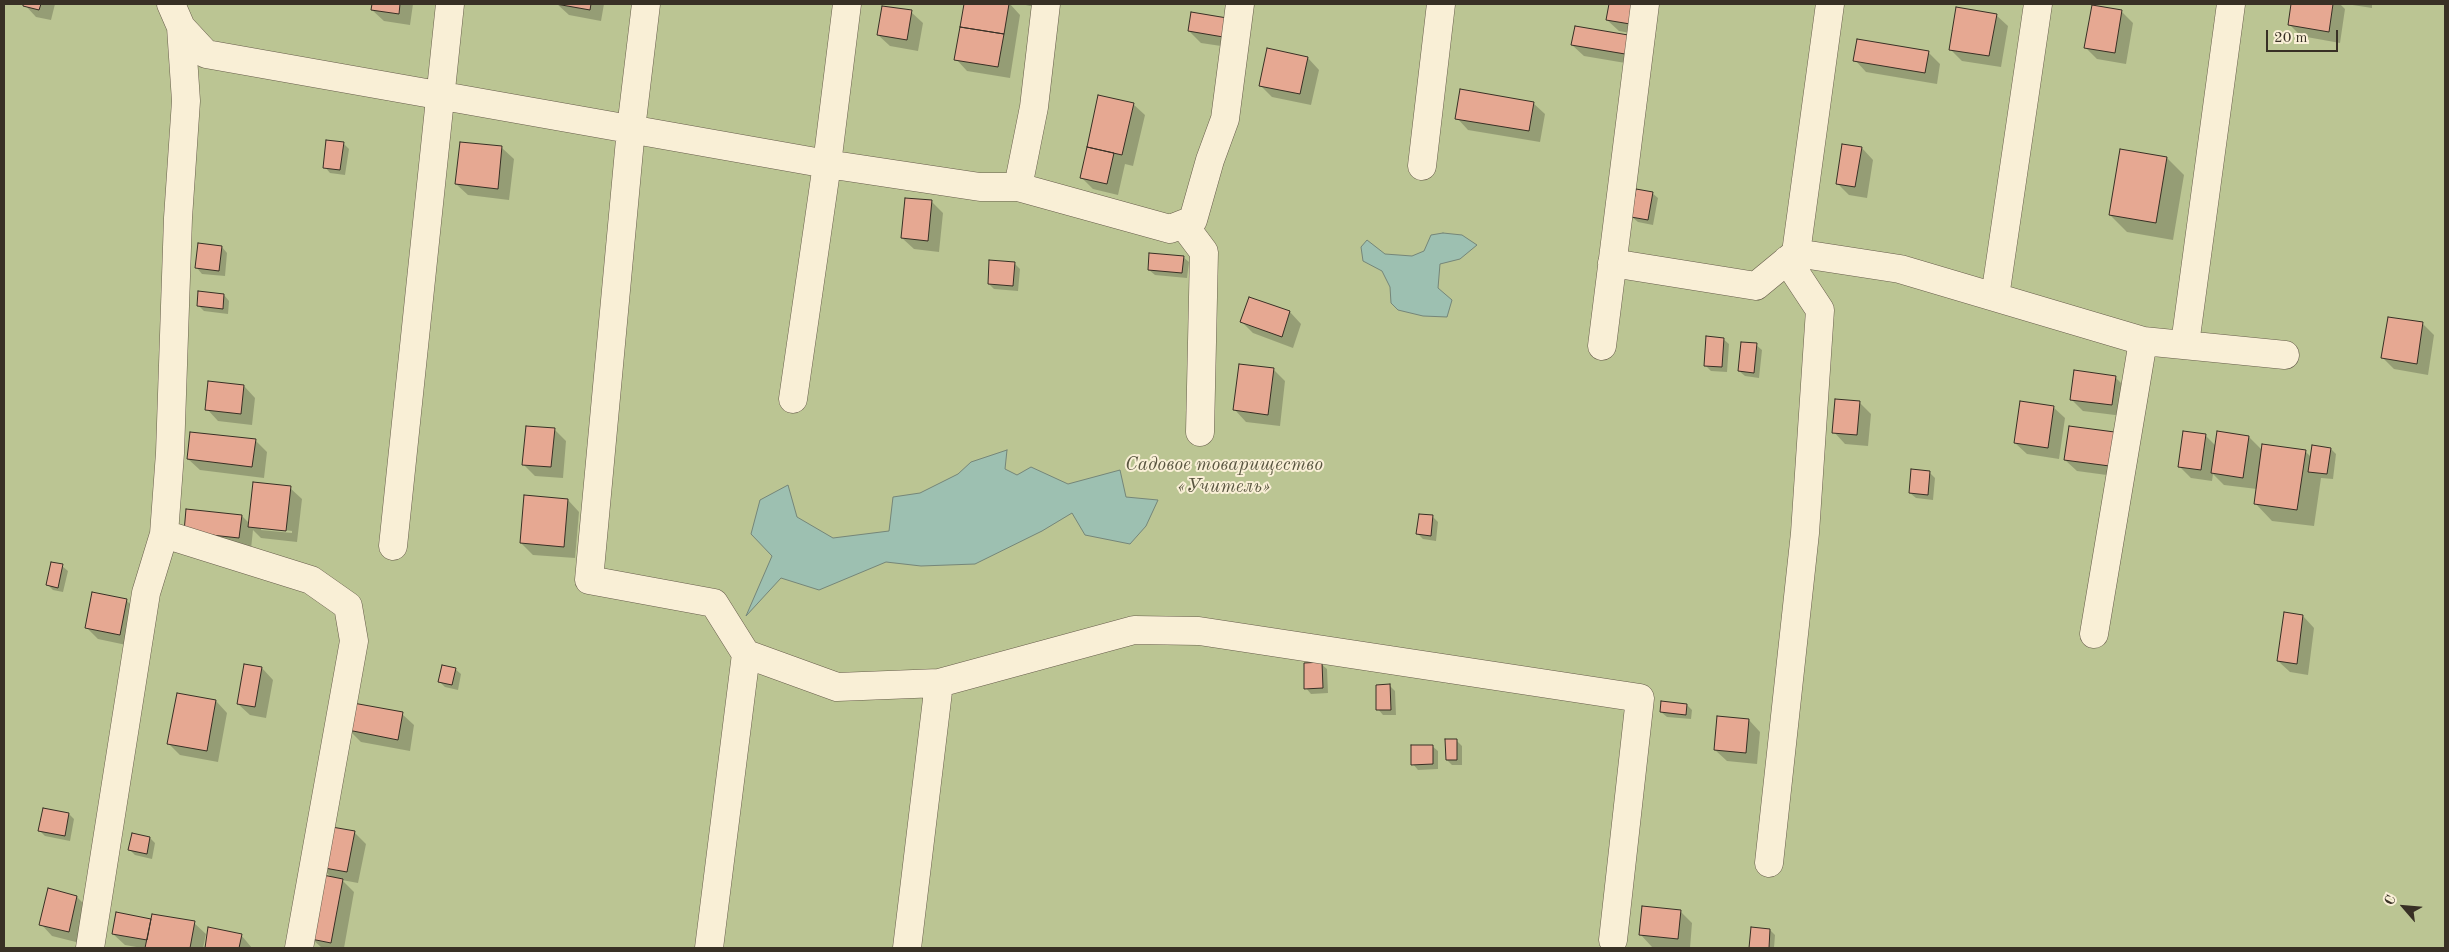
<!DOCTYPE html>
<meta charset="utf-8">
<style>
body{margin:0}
#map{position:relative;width:2449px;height:952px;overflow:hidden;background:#f6e6c0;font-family:"Old Standard TT",serif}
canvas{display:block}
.frame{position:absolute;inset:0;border:5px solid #383025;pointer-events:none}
.north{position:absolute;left:2379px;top:882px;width:50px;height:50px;-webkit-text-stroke:4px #f9efd6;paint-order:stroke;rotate:297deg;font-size:14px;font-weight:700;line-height:20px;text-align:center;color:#383025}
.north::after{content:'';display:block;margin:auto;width:18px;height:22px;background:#383025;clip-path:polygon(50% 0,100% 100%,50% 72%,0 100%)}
.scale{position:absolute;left:2266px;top:30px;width:72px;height:22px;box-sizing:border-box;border:2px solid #383025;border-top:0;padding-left:6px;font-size:15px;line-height:18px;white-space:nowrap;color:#383025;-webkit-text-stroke:4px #f9efd6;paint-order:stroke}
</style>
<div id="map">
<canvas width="2449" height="952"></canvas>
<div class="frame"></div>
<div class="north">С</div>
<div class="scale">20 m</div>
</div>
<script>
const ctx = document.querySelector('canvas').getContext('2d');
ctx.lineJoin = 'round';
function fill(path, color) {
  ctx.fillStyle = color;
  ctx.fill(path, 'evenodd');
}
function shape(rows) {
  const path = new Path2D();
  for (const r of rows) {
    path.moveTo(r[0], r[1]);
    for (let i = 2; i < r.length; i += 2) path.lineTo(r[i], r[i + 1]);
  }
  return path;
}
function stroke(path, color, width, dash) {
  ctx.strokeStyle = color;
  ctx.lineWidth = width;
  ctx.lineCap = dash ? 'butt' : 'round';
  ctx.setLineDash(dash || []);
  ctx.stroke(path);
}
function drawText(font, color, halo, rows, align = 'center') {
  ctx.font = font + ' "Old Standard TT",serif';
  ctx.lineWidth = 4;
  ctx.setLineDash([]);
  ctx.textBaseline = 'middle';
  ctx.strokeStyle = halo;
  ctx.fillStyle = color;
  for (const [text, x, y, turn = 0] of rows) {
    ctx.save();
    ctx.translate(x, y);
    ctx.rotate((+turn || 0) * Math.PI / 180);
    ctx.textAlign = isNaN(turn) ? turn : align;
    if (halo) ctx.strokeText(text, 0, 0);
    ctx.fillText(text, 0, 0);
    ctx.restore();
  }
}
const green = shape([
 [4,4,2445,4,2445,948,4,948]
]);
const water = shape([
 [1443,233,1462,235,1477,245,1460,259,1440,264,1438,288,1452,300,1447,317,1423,316,1398,310,1391,303,1390,287,1382,271,1363,261,1361,247,1367,240,1385,254,1412,256,1424,251,1431,235,1443,233],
 [1007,450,1005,469,1017,475,1031,467,1068,484,1120,470,1126,497,1158,500,1146,526,1130,544,1085,535,1072,513,1042,531,975,564,921,566,886,562,819,590,781,578,746,616,772,556,751,534,760,500,788,485,797,517,833,538,889,531,893,497,920,493,958,474,971,462,1007,450]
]);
const shadow = shape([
 [24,4,55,4,51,20,36,17],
 [373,4,413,4,410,25,384,21,372,10],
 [557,4,604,4,601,21,569,15],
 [965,4,1010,4,1020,15,1010,78,967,71,956,59],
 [1021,4,1050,4,1049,10],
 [1610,4,1652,4,1647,36,1619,31,1607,20],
 [2293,4,2340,4,2345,9,2340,43,2301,36,2289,24],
 [2346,4,2372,4,2372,8],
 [2121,11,2133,23,2126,64,2097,59,2086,48],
 [911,12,923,23,918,51,890,46,878,35],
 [1996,15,2008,26,2001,67,1962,61,1950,49],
 [1232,21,1241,49,1201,43,1189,31],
 [1634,37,1643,66,1584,56,1572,45],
 [1268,50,1308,58,1319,70,1311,105,1272,97,1260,85],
 [1928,52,1940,64,1937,84,1866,72,1855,60],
 [1533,103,1545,114,1540,142,1468,130,1457,118],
 [1133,104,1145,115,1133,166,1125,164,1118,195,1093,189,1081,177],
 [343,143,349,149,345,175,330,173,325,167],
 [461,143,502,148,514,159,509,200,468,195,456,184],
 [1843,145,1862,148,1873,160,1867,198,1849,195,1837,183],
 [2167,158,2184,175,2173,240,2127,232,2110,215],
 [1652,193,1658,198,1653,225,1638,222,1632,217],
 [931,201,943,213,939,252,914,249,902,238],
 [222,247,227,253,225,276,202,274,197,268],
 [1183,257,1189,262,1187,278,1155,275,1149,270],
 [1015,264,1020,269,1018,291,994,289,989,284],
 [224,295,229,301,228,314,204,311,198,305],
 [1250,298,1290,312,1301,324,1293,348,1253,333,1242,322],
 [2423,324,2434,335,2428,375,2394,369,2382,357],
 [1723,339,1729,344,1727,372,1711,371,1705,365],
 [1756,345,1762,350,1759,378,1745,376,1739,371],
 [1273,369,1285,381,1280,426,1246,422,1235,410],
 [2115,377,2127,389,2123,416,2083,411,2071,399],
 [244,386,255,398,252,425,218,421,207,409],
 [1859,402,1871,414,1868,446,1845,444,1834,432],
 [2053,407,2065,418,2059,459,2027,454,2015,443],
 [2070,428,2129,478,2077,471,2065,460],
 [554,429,566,441,563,478,535,476,523,464],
 [2205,435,2216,446,2249,437,2262,450,2305,451,2311,457,2331,449,2336,454,2333,479,2321,478,2314,526,2272,521,2255,503,2257,489,2224,485,2213,474,2212,481,2191,478,2179,466],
 [255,440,267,452,264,478,200,470,188,459],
 [1929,472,1935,478,1933,500,1916,498,1910,493],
 [290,488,302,499,297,542,261,538,253,530,251,549,185,531,242,516,250,524],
 [261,527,292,531,292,533,261,530],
 [568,500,579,512,575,558,533,555,521,543],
 [1432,516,1438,522,1436,541,1423,539,1418,534],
 [62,566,68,571,63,592,53,590,48,585],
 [126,600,138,612,131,646,98,639,87,628],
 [2303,616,2314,628,2308,675,2290,672,2278,661],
 [1321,664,1327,669,1328,693,1311,694,1306,688],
 [245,665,262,668,273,680,266,718,250,715,238,704],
 [455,669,461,674,458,690,445,687,440,682],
 [1390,686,1395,691,1396,715,1383,715,1378,709],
 [216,701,227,713,218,762,180,755,169,744],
 [1687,705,1692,710,1691,719,1667,717,1661,712],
 [402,714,414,725,410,751,361,742,349,730],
 [1749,720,1760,732,1757,764,1727,761,1715,750],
 [1456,740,1462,746,1462,765,1452,765,1447,760],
 [1432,746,1438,751,1438,769,1418,770,1413,764],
 [69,814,74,819,70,841,45,836,40,831],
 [354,832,366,844,358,883,342,880,354,892,344,948,322,948,312,939,332,878,320,866],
 [150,838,155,843,152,859,135,855,130,850],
 [49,890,77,897,88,908,80,943,52,936,41,924],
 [1680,911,1692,923,1690,948,1652,947,1641,935],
 [152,920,194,923,206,934,203,948,142,948,125,945,113,934],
 [209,929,241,935,252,948,206,948],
 [1770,930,1775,935,1774,948,1750,948]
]);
const building = shape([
 [23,4,41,4,39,10,23,6,23,4],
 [372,4,400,4,399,14,371,10,372,4],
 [556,4,591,4,590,10,556,4],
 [964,4,1009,4,1004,34,960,27,964,4],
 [1609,4,1639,4,1636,25,1606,20,1609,4],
 [2291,4,2333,4,2329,32,2288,25,2291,4],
 [2092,5,2122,10,2115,53,2084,48,2092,5],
 [882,6,912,10,907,40,877,35,882,6],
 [1956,7,1997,14,1989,56,1949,50,1956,7],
 [1191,12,1233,19,1229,38,1188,31,1191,12],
 [1575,26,1634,36,1631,55,1571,45,1575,26],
 [960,27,1004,34,998,67,954,60,960,27],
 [1857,39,1929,51,1925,73,1853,61,1857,39],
 [1267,48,1308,57,1300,94,1259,86,1267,48],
 [1460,89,1534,102,1529,131,1455,119,1460,89],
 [1098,95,1134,103,1122,155,1087,147,1098,95],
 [326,140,344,142,340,170,323,168,326,140],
 [460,142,502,146,498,189,455,184,460,142],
 [1842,144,1862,147,1855,187,1836,184,1842,144],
 [1087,147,1114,153,1107,184,1080,178,1087,147],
 [2120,149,2167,157,2156,223,2109,215,2120,149],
 [1636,189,1653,192,1648,220,1631,217,1636,189],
 [905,198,932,200,928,241,901,238,905,198],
 [198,243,222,246,219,271,195,268,198,243],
 [1149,253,1184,256,1182,273,1148,270,1149,253],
 [989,260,1015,262,1013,286,988,284,989,260],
 [198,291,224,294,223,309,197,306,198,291],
 [1249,297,1290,311,1282,337,1240,322,1249,297],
 [2388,317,2423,322,2417,364,2381,358,2388,317],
 [1706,336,1724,338,1722,367,1704,366,1706,336],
 [1741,342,1757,343,1754,373,1738,371,1741,342],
 [1239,364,1274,368,1268,415,1233,410,1239,364],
 [2074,370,2116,376,2112,405,2070,400,2074,370],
 [208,381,244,385,241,414,205,410,208,381],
 [1835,399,1860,401,1857,435,1832,433,1835,399],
 [2020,401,2054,406,2048,448,2014,443,2020,401],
 [526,426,555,428,551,467,522,465,526,426],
 [2069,426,2122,433,2117,467,2064,460,2069,426],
 [2183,431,2206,434,2201,470,2178,467,2183,431],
 [2217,431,2249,436,2243,478,2211,473,2217,431],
 [190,432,256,439,252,467,187,459,190,432],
 [2262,444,2306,450,2297,510,2254,504,2262,444],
 [2312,445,2331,448,2327,474,2308,472,2312,445],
 [1911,469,1930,471,1928,495,1909,493,1911,469],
 [253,482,291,486,286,531,248,527,253,482],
 [524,495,568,499,564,547,520,543,524,495],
 [186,509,242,515,239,538,184,532,186,509],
 [1419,514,1433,515,1431,536,1416,534,1419,514],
 [51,562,63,564,58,588,46,585,51,562],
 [92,592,127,599,120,635,85,628,92,592],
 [2284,612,2303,615,2297,664,2277,661,2284,612],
 [1322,662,1323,688,1304,689,1304,663,1322,662],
 [244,664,262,667,255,707,237,704,244,664],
 [442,665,456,668,452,685,438,682,442,665],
 [1390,684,1391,710,1376,710,1376,685,1390,684],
 [177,693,216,700,207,751,167,744,177,693],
 [1661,701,1687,704,1686,715,1660,712,1661,701],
 [353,703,403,712,398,740,348,730,353,703],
 [1717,716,1749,719,1746,753,1714,750,1717,716],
 [1445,739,1457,739,1457,760,1446,760,1445,739],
 [1411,745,1433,745,1433,764,1411,765,1411,745],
 [43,808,69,813,65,836,38,831,43,808],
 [326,826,355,831,347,872,319,867,326,826],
 [132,833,150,837,147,854,128,850,132,833],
 [323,875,343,879,331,943,311,939,323,875],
 [48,888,77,896,69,932,39,925,48,888],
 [1642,906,1681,910,1678,939,1639,935,1642,906],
 [116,912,151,919,147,940,112,934,116,912],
 [152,914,195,921,190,948,145,948,152,914],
 [208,927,242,934,239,948,205,948,208,927],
 [1751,927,1770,929,1769,948,1749,948,1751,927]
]);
const minor = shape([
 [171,4,181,27,206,54,827,164,980,187,1018,187,1170,229,1193,220,1210,160,1225,119,1240,4],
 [646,4,631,129,589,580,714,603,746,654,837,687,939,683,1134,630,1199,631,1640,698,1613,940],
 [1830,4,1796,253,1900,269,2143,341,2094,634],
 [1422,166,1441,4],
 [1018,187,1034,107,1046,4],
 [1183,224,1204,252,1200,432],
 [1612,263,1756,286,1796,253],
 [1995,297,2038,4],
 [2143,341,2285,355],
 [2185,344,2231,4],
 [1602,346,1645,4],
 [793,399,827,164,847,4],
 [164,534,311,580,348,606,354,641,299,948],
 [393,546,450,4],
 [1769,863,1805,533,1820,310,1787,260],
 [90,948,146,593,164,534,170,453,178,218,186,101,181,27],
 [709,948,746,654],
 [907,948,939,683]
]);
const parkNames = [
 ["Садовое товарищество",1224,465],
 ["«Учитель»",1224,487]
];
fill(green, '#bbc593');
fill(water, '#9dc0b1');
stroke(water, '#758679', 1);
fill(shadow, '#0003');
fill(building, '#e6a892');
stroke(building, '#383025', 1);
stroke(minor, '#685e4c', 29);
stroke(minor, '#f9efd6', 28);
drawText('italic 19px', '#595540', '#f9efd6', parkNames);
</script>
